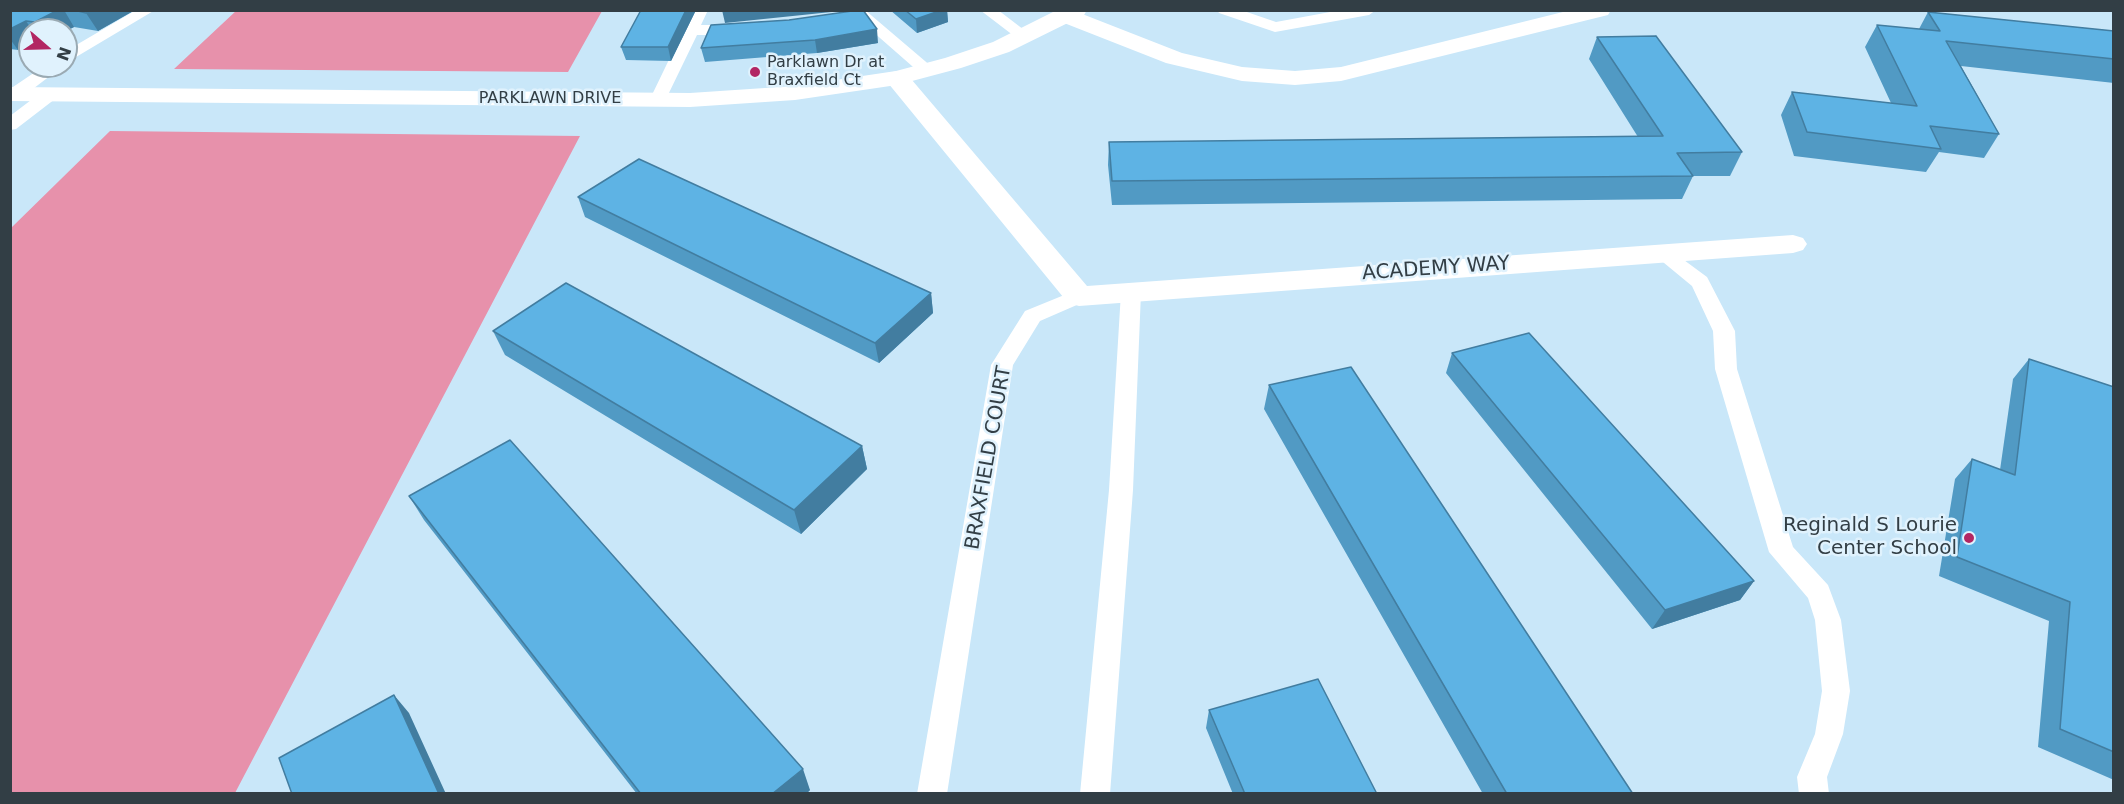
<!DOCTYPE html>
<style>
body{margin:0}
#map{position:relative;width:2124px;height:804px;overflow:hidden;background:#c9e7f9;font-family:"DejaVu Sans",sans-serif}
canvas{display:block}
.frame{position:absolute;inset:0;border:12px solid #323e45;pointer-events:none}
.north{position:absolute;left:18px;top:18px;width:60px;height:60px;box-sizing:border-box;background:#e0f2fd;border:2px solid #9aaab3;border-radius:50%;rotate:110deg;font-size:16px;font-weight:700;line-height:24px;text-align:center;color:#323e45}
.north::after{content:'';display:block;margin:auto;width:21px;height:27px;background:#b22663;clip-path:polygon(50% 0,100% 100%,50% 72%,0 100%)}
</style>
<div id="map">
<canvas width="2124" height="804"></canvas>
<div class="frame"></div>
<div class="north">N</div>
</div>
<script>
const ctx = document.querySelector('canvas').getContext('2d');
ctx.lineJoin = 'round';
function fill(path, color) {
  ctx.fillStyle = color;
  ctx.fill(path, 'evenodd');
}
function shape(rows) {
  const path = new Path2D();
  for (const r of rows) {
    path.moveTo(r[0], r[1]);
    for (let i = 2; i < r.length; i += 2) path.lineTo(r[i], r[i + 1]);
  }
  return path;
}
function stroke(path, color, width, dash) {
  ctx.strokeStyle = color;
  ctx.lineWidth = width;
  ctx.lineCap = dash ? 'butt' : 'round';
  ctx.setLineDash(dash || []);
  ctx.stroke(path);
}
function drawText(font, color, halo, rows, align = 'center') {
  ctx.font = font + ' "DejaVu Sans",sans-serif';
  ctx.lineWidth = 5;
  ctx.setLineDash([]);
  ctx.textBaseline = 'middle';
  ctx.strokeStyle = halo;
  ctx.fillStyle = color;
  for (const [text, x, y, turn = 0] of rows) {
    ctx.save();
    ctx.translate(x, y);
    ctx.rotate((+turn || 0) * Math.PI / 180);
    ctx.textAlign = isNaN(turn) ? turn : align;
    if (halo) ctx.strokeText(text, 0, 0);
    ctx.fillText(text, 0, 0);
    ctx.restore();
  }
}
const forest = shape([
 [237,10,602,10,602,11,568,72,174,69],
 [110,131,580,136,235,793,11,793,11,228]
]);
const lane = shape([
 [136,10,155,10,66,63,66,51,136,10],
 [693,10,708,10,701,25,738,25,746,30,738,35,697,35,666,99,658,104,652,103,650,99,693,10],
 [848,10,865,10,932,67,934,70,932,73,920,73,848,10],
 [980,10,998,10,1032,36,1024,41,1018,39,980,10],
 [1217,10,1241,10,1276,22,1341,10,1376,10,1369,15,1275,32,1219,13,1217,10],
 [44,66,63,66,21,98,10,98,10,89,44,66],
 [49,90,55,91,57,95,55,99,16,129,10,130,10,116,43,91,49,90],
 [1662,247,1669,249,1707,277,1735,331,1737,369,1793,547,1828,585,1841,620,1850,691,1843,734,1827,777,1829,794,1799,794,1797,777,1815,734,1822,691,1815,620,1808,598,1769,552,1715,369,1713,331,1692,286,1652,253,1655,249,1662,247],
 [1131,285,1138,287,1141,292,1133,490,1110,794,1080,794,1109,490,1121,292,1124,287,1131,285],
 [1079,289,1086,291,1089,296,1086,301,1040,321,1013,365,947,794,917,794,991,365,1025,311,1079,289]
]);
const street = shape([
 [1072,10,1182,53,1242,67,1295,71,1341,67,1571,10,1611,10,1608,15,1341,81,1295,85,1242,81,1166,63,1059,21,1056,16,1059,11,1072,10],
 [897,71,906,73,1087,286,1793,235,1803,238,1807,244,1803,250,1793,253,1079,306,1068,303,888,83,885,78,888,73,897,71]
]);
const secondary = shape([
 [1057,10,1087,10,1084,15,1009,52,961,68,897,85,795,100,690,107,10,101,10,87,690,93,795,86,896,71,945,58,993,42,1057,10]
]);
const wall = shape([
 [10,10,135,10,98,31,74,27,66,31,66,30,30,30,30,44,18,50,10,49],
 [641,10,696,10,671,61,626,60,621,47],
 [890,10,947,10,948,22,917,33],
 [1928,12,2114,31,2114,83,1961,66,1999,134,1984,158,1939,152,1926,172,1794,156,1781,115,1792,92,1891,103,1865,47,1877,25,1919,29],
 [711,25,878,43,817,53,705,62,701,48],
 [1597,37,1742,152,1730,176,1693,176,1682,199,1112,205,1108,165,1109,142,1638,137,1589,59],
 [578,197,931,293,933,313,879,363,585,217],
 [493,331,862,446,867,469,801,534,505,355],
 [1452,353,1754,581,1740,600,1652,629,1446,373],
 [2029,359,2114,387,2114,780,2038,747,2049,621,1939,576,1955,479,1972,459,2000,470,2013,379],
 [1269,385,1633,794,1483,794,1264,409],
 [409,496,810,790,806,794,637,794,424,520],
 [1209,710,1377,794,1233,794,1206,728]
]);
const shadedWall = shape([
 [58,10,64,10,74,27,66,31,66,30,40,30,35,22],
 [90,10,135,10,98,31,86,13],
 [686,10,696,10,671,61,668,47],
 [722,10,841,10,841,11,725,23],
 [942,10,947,10,948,22,917,33,916,19],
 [26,21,32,30,30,30,30,44,18,50,10,39,10,29],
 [877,29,878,43,817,53,815,40],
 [931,293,933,313,879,363,875,343],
 [862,446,867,469,801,534,794,510],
 [1754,581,1740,600,1652,629,1665,610],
 [394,695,409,713,446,794,439,794],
 [803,769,810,790,806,794,772,794]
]);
const building = shape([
 [10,10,58,10,35,22,26,21,10,29,10,10],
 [74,10,90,10,86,13,74,10],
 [641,10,686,10,668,47,621,47,641,10],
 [859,10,863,10,877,29,815,40,701,48,711,25,789,20,859,10],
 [905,10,942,10,916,19,905,10],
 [1928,12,2114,31,2114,59,1946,41,1999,134,1930,126,1941,149,1807,132,1792,92,1917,106,1877,25,1940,31,1928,12],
 [1656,36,1742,152,1677,153,1693,176,1112,181,1109,142,1663,136,1597,37,1656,36],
 [639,159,931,293,875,343,578,197,639,159],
 [566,283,862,446,794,510,493,331,566,283],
 [1529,333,1754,581,1665,610,1452,353,1529,333],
 [2029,359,2114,387,2114,752,2060,729,2070,602,1957,557,1972,459,2015,475,2029,359],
 [1351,367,1633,794,1507,794,1269,385,1351,367],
 [510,440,803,769,772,794,641,794,409,496,510,440],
 [1318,679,1377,794,1245,794,1209,710,1318,679],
 [394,695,439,794,292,794,279,758,394,695]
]);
const markers = [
 [755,72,6,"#b22663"],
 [1969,538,6,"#b22663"]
];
const farPoinames = [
 ["Parklawn Dr at",767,63],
 ["Braxfield Ct",767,81]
];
const farStreetnames = [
 ["PARKLAWN DRIVE",550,99]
];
const streetNames = [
 ["ACADEMY WAY",1436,269,-4],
 ["BRAXFIELD COURT",989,458,-80]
];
const poiNames = [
 ["Reginald S Lourie",1957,526],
 ["Center School",1957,549]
];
fill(forest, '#e791ab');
fill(lane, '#fff');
fill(street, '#fff');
fill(secondary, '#fff');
fill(wall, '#519ac4');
fill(shadedWall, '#427da0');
fill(building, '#5eb3e4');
stroke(building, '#427da0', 1.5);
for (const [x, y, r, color] of markers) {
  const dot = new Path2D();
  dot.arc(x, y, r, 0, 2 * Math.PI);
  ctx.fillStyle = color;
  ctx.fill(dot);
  stroke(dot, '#e0f2fd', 2);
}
drawText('16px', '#323e45', '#e0f2fd', farPoinames, 'left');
drawText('16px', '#323e45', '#e0f2fd', farStreetnames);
drawText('20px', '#323e45', '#e0f2fd', streetNames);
drawText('20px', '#323e45', '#e0f2fd', poiNames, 'right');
</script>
